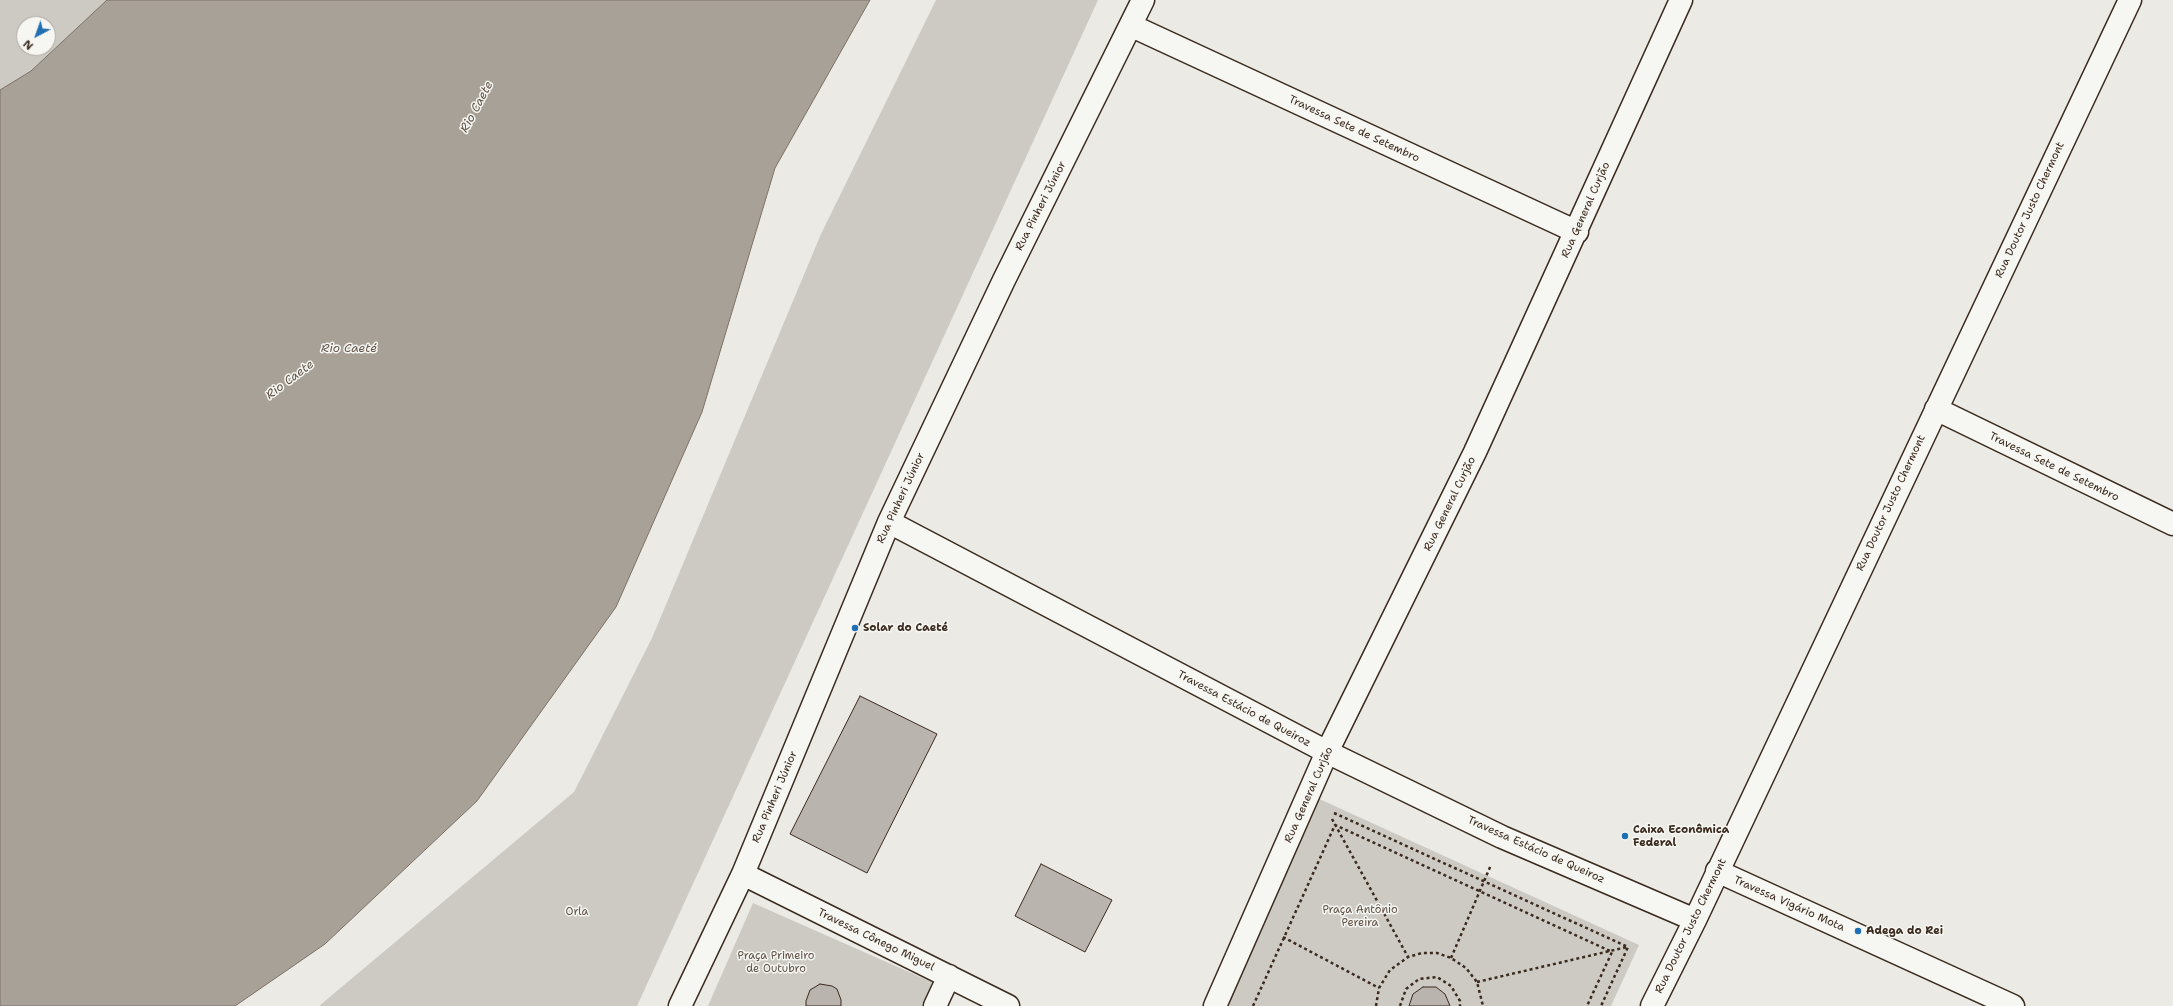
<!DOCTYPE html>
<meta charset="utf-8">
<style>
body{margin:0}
#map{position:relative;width:2173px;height:1006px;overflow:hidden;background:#ebeae5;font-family:"Shantell Sans",sans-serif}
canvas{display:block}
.north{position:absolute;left:16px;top:16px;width:40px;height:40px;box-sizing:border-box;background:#f6f6f2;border:1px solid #aba49d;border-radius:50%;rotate:221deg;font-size:11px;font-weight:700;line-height:16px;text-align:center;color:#3b2a1e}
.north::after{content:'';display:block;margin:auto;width:14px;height:18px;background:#1f6fb2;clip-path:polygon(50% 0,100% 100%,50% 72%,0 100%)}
</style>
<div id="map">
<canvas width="2173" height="1006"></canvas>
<div class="north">N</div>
</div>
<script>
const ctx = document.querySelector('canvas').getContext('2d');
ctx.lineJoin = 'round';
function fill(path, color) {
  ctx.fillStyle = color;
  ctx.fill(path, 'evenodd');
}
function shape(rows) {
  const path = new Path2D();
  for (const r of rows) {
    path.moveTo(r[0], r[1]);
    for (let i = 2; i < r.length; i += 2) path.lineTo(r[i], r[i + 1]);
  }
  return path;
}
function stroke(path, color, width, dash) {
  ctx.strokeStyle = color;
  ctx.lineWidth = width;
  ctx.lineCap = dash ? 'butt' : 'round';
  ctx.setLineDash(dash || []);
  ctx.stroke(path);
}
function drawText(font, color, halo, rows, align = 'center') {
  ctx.font = font + ' "Shantell Sans",sans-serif';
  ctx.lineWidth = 3;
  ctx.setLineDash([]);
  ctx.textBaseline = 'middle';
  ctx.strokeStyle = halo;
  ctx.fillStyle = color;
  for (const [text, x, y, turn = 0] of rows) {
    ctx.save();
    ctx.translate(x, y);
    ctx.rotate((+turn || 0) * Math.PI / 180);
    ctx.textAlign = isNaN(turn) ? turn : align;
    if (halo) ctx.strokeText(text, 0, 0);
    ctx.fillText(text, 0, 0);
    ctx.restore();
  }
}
const green = shape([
 [0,0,107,0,31,71,0,90],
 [24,24,48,24,48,48,24,48],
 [936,0,1098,0,637,1006,319,1006,574,792,652,638,821,234],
 [1315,797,1639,945,1611,1006,1221,1006],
 [753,903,934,983,923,1006,708,1006]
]);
const water = shape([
 [107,0,870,0,775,168,702,412,616,607,477,801,325,944,235,1006,0,1006,0,90,31,71,107,0]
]);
const building = shape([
 [860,696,937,734,867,873,790,834,860,696],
 [1041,864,1112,900,1085,952,1015,916,1041,864],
 [820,984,832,986,837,989,841,1000,841,1006,806,1006,806,1001,810,990,820,984],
 [1423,987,1436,987,1445,994,1450,1006,1409,1006,1413,994,1423,987]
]);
const path = shape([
 [1334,813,1628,947,1601,1006],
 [1332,819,1408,957],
 [1283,937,1379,988],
 [1451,958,1491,865],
 [1477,982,1627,947],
 [1253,1006,1335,825,1612,952,1587,1006],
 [1376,1006,1379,988,1390,970,1408,957,1422,953,1437,953,1451,958,1466,968,1477,982,1483,1006],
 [1400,1006,1406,989,1419,979,1437,977,1451,986,1460,1001,1460,1006]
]);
const minor = shape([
 [1132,26,1577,232],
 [1936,409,2173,524],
 [889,522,1327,752,1502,837,1695,920],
 [1717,871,2013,1006],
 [743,874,1008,1006],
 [680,1006,743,874,889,522,1004,280,1143,0],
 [935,1006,949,976],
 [1215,1006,1327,752,1475,452,1681,0],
 [1652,1006,1695,920,2130,0]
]);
const markers = [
 [855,628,4,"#1f6fb2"],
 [1625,836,4,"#1f6fb2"],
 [1858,931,4,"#1f6fb2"]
];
const streetNames = [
 ["Travessa Sete de Setembro",1354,129,25],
 ["Rua Pinheri Júnior",1041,206,-63],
 ["Rua General Curjão",1586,210,-66],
 ["Rua Doutor Justo Chermont",2030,210,-65],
 ["Travessa Sete de Setembro",2054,467,26],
 ["Rua Pinheri Júnior",901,498,-65],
 ["Rua Doutor Justo Chermont",1891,503,-65],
 ["Rua General Curjão",1450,504,-64],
 ["Travessa Estácio de Queiroz",1244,709,28],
 ["Rua General Curjão",1309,795,-66],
 ["Rua Pinheri Júnior",775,797,-67],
 ["Travessa Estácio de Queiroz",1536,850,24],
 ["Travessa Vigário Mota",1789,904,24],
 ["Rua Doutor Justo Chermont",1691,926,-64],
 ["Travessa Cônego Miguel",876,940,26]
];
const poiNames = [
 ["Solar do Caeté",863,628],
 ["Caixa Econômica",1633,830],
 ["Federal",1633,843],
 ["Adega do Rei",1866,931]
];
const parkNames = [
 ["Praça Antônio",1360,910],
 ["Pereira",1360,923],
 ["Orla",577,912],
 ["Praça Primeiro",776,956],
 ["de Outubro",776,969]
];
const waterNames = [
 ["Rio Caete",477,107,-62],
 ["Rio Caeté",349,349],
 ["Rio Caete",290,380,-37]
];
fill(green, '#cdcac4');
fill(water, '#a8a198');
stroke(water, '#7c7167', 1);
fill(building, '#bab4ae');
stroke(building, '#3b2a1e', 1);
stroke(minor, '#3b2a1e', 25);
stroke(path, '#3b2a1e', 2.5, [3, 3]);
stroke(minor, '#f6f6f2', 22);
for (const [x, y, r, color] of markers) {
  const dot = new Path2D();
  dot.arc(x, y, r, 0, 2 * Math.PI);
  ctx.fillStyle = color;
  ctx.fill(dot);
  stroke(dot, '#f6f6f2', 1.5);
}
drawText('11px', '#3b2a1e', '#f6f6f2', streetNames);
drawText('bold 11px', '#3b2a1e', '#f6f6f2', poiNames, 'left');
drawText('11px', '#605248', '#f6f6f2', parkNames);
drawText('italic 12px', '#615449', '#f6f6f2', waterNames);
</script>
